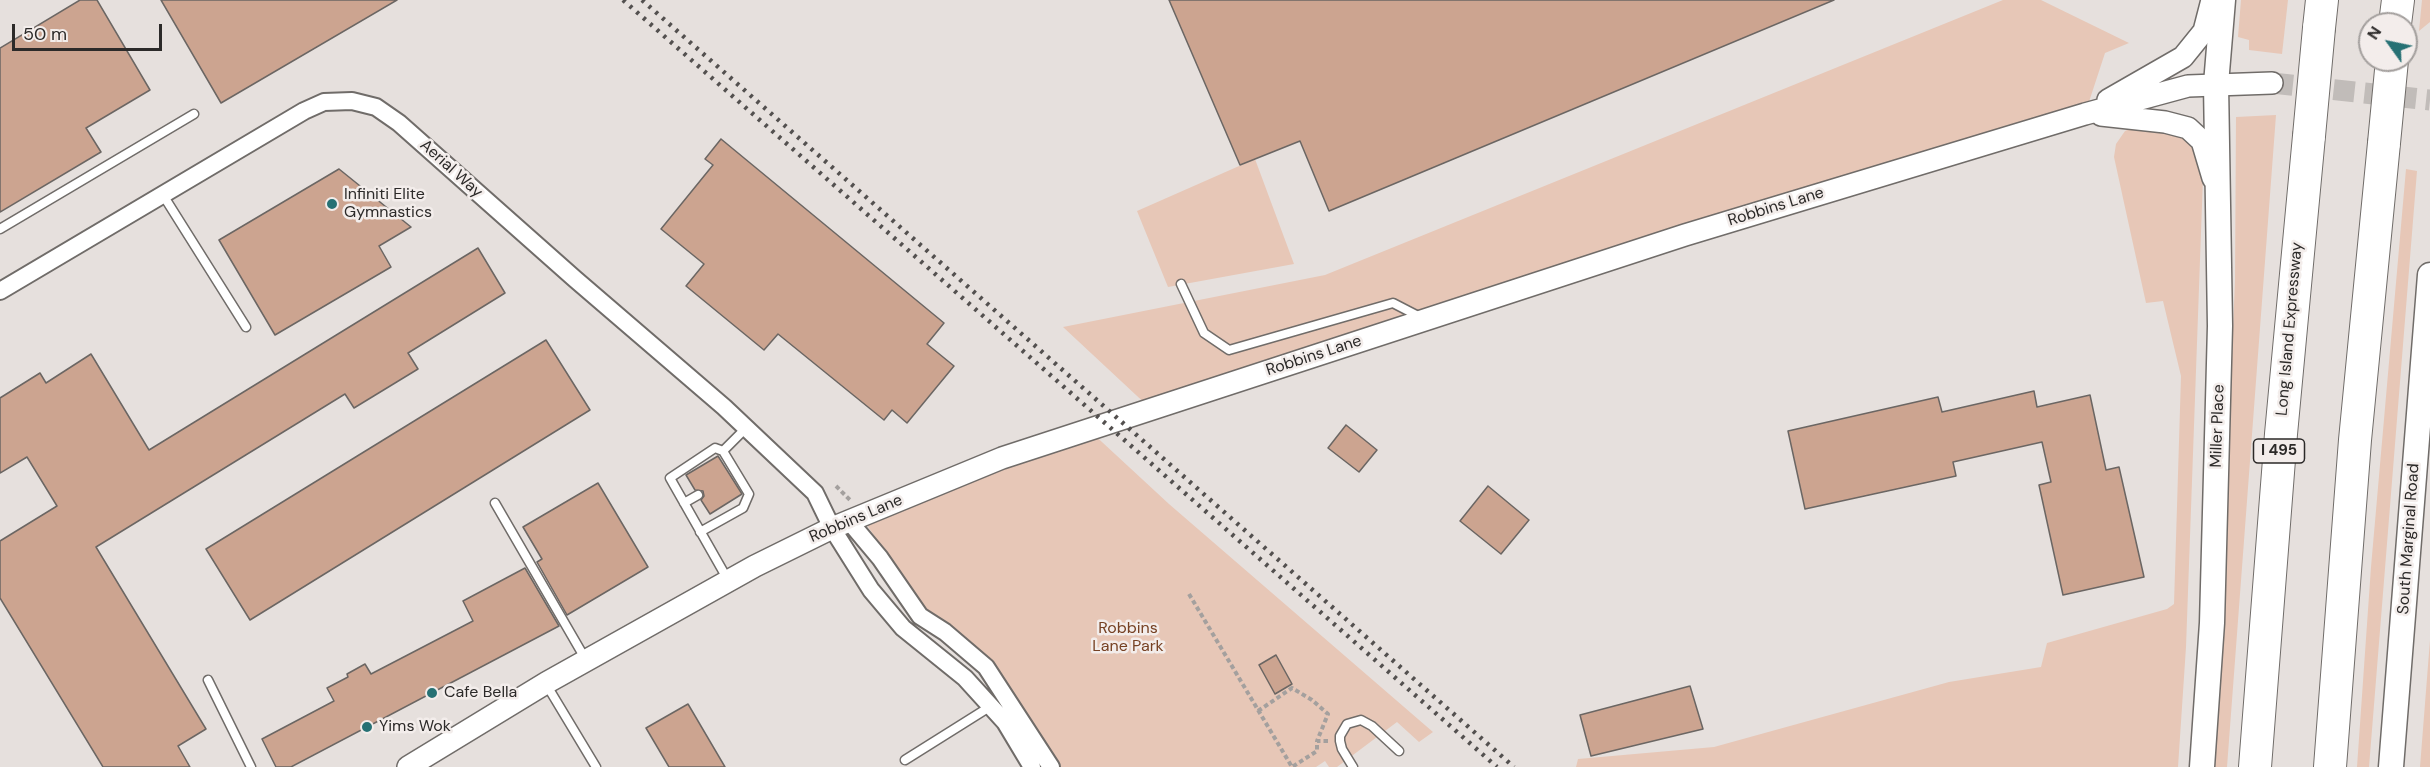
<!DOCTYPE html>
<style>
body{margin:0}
#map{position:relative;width:2430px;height:767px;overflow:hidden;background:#e6e0dd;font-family:"DM Sans",sans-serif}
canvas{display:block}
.north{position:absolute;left:2358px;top:12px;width:60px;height:60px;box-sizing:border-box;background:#f3edeb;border:2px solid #a39f9d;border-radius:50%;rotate:303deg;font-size:16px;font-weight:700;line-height:24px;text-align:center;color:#2c2a29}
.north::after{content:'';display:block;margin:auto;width:21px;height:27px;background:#267174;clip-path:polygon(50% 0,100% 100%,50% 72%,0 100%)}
.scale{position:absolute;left:12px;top:24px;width:150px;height:27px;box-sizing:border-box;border:3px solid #2c2a29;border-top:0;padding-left:8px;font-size:18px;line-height:21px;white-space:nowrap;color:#2c2a29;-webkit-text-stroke:4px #f3edeb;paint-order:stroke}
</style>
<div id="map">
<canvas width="2430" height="767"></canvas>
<div class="north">N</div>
<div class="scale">50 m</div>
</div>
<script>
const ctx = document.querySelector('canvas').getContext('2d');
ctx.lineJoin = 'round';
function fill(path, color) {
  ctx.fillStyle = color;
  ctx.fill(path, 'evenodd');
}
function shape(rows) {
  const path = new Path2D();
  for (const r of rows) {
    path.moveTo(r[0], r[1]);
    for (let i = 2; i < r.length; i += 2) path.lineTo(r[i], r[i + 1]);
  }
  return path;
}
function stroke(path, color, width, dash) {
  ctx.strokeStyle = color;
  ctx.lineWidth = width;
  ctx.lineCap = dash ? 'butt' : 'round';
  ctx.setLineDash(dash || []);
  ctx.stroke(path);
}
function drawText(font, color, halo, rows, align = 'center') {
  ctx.font = font + ' "DM Sans",sans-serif';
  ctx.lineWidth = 5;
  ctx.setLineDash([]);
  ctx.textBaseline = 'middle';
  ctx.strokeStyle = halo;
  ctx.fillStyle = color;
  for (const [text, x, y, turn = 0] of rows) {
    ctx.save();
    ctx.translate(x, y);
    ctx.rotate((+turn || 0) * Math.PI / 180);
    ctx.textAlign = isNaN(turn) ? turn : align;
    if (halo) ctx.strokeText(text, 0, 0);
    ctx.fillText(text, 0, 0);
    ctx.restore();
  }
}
const green = shape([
 [2003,0,2041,0,2129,43,2105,53,2085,114,1151,409,1063,327,1325,275],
 [2241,0,2288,0,2282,54,2249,50,2249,40,2238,37],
 [2422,0,2430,0,2430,22,2419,31],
 [2276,115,2227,767,2215,767,2235,281,2236,117],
 [2137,126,2189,136,2200,152,2203,177,2186,647,2178,767,1576,767,1578,759,1714,747,1949,682,2041,667,2047,643,2167,609,2174,604,2181,376,2163,301,2146,303,2114,157,2116,144,2125,131],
 [1255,159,1294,264,1168,287,1137,211],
 [2406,169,2417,171,2369,767,2357,767,2371,567],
 [1089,430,1169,504,1433,732,1419,742,1397,722,1337,767,1329,767,1325,761,1316,767,1057,767,994,664,922,608,861,516],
 [2430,640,2430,767,2420,767]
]);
const building = shape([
 [80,0,97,0,150,90,86,128,101,152,0,212,0,48,80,0],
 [161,0,397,0,221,103,161,0],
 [1169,0,1834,0,1329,211,1300,141,1240,165,1169,0],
 [721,139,944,323,927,344,954,366,907,423,892,410,884,420,778,334,764,350,686,286,704,264,661,229,713,165,705,159,721,139],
 [339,169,411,227,379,246,391,267,275,335,219,240,339,169],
 [478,248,505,293,408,353,418,369,354,408,345,394,96,547,206,729,178,746,190,767,103,767,0,598,0,541,57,506,27,457,0,473,0,398,40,373,46,383,91,354,149,450,478,248],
 [546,340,590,410,250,620,206,549,546,340],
 [2034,391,2037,407,2090,395,2106,470,2119,467,2144,577,2063,595,2039,485,2051,482,2042,442,1953,462,1956,476,1805,509,1788,431,1938,397,1942,412,2034,391],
 [1346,425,1377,450,1359,472,1328,448,1346,425],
 [718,456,742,494,710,514,701,500,704,496,703,491,695,490,686,475,718,456],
 [598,483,648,567,567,615,537,562,542,559,523,527,598,483],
 [1488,486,1529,520,1501,554,1460,521,1488,486],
 [525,568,559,626,291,767,276,767,262,739,334,701,327,688,348,677,347,674,365,664,371,674,473,621,463,601,525,568],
 [1276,655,1292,684,1275,694,1259,665,1276,655],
 [1690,686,1703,729,1591,756,1580,715,1690,686],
 [688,704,725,767,669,767,646,728,688,704]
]);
const tertiaryTunnel = shape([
 [2272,83,2430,100]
]);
const path = shape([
 [836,486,850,500],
 [1189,594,1292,767,1317,751,1317,741,1328,741],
 [1258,711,1292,688,1312,700,1328,714,1317,741]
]);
const service = shape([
 [163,195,246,327],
 [0,229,194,114],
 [1181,284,1204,333,1229,350,1393,303,1422,318],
 [723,451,746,428],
 [495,503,586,660],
 [684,503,698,495],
 [700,532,743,508,749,494,723,451,715,448,670,478,728,580],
 [208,680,251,767],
 [546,684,596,767],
 [905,760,991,706],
 [1353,767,1342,749,1340,741,1340,736,1347,724,1361,720,1372,726,1399,751]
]);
const minor = shape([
 [0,291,304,111,324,102,352,101,376,107,399,123,575,279,724,407,815,493,832,528,871,590,903,628,965,678,1005,722,1032,767],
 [849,521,880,558,920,616,945,632,986,667,1051,767]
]);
const tertiary = shape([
 [2108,100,2183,57,2204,31,2212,0],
 [2101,115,2165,122,2188,128,2202,141,2213,178],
 [408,767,546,683,755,566,832,528,1002,458,1685,235,2085,114,2188,86,2272,83]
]);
const secondary = shape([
 [2202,767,2212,623,2220,326,2216,84,2223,0],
 [2391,767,2430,275]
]);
const motorway = shape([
 [2395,24,2398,0],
 [2319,28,2322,0],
 [2255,767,2281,434,2309,136],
 [2330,767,2355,440,2384,143]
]);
const rail = shape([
 [623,0,1497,767],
 [642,0,1514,767]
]);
const motorwayBridge = shape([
 [2309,136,2319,28],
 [2384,143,2392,60]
]);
const markers = [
 [332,204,6,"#267174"],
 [432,693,6,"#267174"],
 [367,727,6,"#267174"]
];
const shields = [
 [2279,451,51]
];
const shieldNames = [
 ["I 495",2279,451]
];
const streetNames = [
 ["Aerial Way",451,169,42],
 ["Robbins Lane",1776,207,-17],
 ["Long Island Expressway",2290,329,-85],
 ["Robbins Lane",1314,356,-18],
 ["Miller Place",2218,426,-88],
 ["Robbins Lane",856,519,-23],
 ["South Marginal Road",2409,539,-86]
];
const poiNames = [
 ["Infiniti Elite",344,195],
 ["Gymnastics",344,213],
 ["Cafe Bella",444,693],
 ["Yims Wok",379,727]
];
const parkNames = [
 ["Robbins",1128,629],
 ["Lane Park",1128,647]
];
fill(green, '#e7c7b7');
fill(building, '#cca490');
stroke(building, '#6b6663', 1.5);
stroke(tertiaryTunnel, '#c1bcb9', 21, [21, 10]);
stroke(service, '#706c69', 11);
stroke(minor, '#706c69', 20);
stroke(tertiary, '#706c69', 24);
stroke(secondary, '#706c69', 27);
stroke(motorway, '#706c69', 34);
stroke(path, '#a4a09e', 4, [4.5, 3]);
stroke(service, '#fff', 8);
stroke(minor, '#fff', 16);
stroke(tertiary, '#fff', 21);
stroke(secondary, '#fff', 24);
stroke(motorway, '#fff', 32);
stroke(rail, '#53504f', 4.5, [3, 6]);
stroke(motorwayBridge, '#706c69', 34, []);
stroke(motorwayBridge, '#fff', 32);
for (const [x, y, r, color] of markers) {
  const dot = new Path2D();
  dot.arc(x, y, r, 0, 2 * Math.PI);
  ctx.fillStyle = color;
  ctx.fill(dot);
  stroke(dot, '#f3edeb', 2);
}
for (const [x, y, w] of shields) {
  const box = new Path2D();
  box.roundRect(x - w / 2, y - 12, w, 24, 4.5);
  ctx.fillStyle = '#f3edeb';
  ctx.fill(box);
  stroke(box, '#2c2a29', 1.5);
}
drawText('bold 15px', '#2c2a29', null, shieldNames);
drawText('16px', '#2c2a29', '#f3edeb', streetNames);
drawText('16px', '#2c2a29', '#f3edeb', poiNames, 'left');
drawText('16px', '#764123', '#f3edeb', parkNames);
</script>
